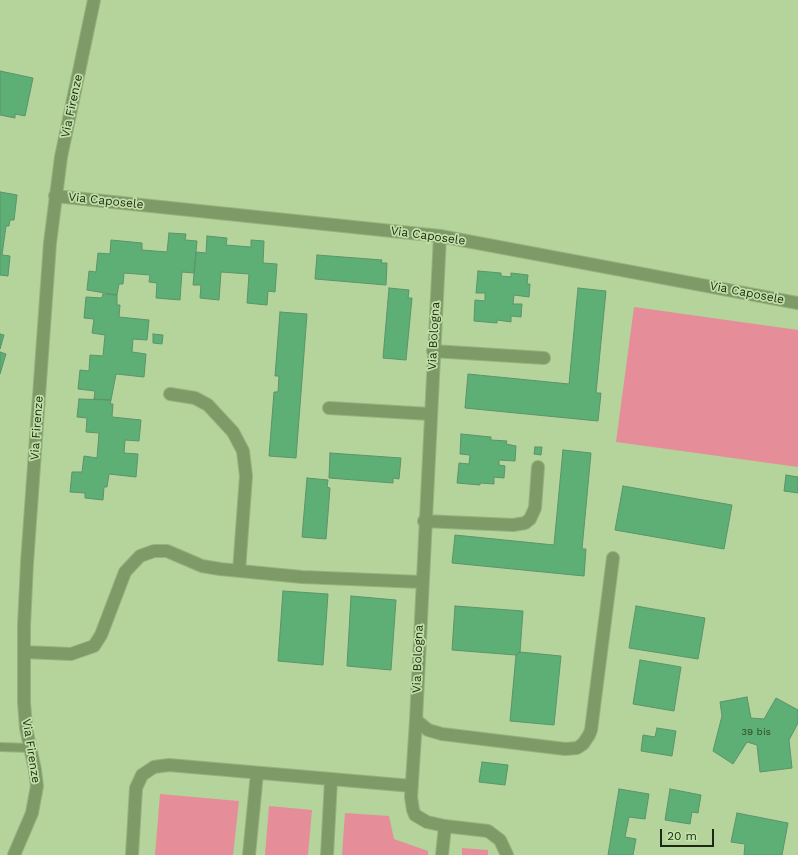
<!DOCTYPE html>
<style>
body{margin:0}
#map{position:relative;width:798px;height:855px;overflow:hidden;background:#b4d49b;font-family:"Work Sans",sans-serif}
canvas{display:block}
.scale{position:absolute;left:660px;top:829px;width:54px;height:18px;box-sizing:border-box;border:2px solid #1d2913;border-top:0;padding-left:5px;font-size:12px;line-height:14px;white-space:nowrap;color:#1d2913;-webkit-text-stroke:3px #c1e1a8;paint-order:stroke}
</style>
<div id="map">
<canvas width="798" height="855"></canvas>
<div class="scale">20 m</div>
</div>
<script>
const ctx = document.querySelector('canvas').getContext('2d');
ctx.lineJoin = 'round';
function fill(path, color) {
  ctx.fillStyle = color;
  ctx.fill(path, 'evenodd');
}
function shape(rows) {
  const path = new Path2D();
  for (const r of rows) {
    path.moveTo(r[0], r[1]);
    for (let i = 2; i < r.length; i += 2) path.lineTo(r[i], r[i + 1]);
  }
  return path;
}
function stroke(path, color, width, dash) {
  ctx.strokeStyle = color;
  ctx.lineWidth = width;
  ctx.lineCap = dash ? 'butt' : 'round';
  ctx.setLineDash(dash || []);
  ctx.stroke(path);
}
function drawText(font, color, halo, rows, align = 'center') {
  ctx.font = font + ' "Work Sans",sans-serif';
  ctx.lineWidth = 3.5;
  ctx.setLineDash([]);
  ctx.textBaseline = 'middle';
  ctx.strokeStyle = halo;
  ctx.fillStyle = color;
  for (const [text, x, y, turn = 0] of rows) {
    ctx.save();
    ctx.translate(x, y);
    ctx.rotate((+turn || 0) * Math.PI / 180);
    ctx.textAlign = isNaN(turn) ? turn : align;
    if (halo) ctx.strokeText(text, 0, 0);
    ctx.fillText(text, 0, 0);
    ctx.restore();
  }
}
const green = shape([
 [634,307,798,330,798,467,616,442],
 [160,794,239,801,233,855,155,855],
 [269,806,312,810,308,855,265,855],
 [345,813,389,816,394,839,428,851,428,855,342,855],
 [462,848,488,850,488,855,462,855]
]);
const building = shape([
 [0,71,33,78,25,116,15,114,15,118,0,115,0,71],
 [0,192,17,195,14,220,10,220,9,226,6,226,2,255,10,256,8,276,0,275,0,192],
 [169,233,186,234,185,240,197,241,194,273,182,272,180,300,156,298,157,283,149,282,150,275,124,273,123,284,119,284,117,295,87,290,89,271,96,272,98,253,110,254,111,240,142,243,142,250,167,252,169,233],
 [207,236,227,238,226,245,251,247,251,240,264,241,263,263,277,264,275,292,268,291,267,305,247,303,249,274,221,272,219,300,200,298,201,285,193,285,196,252,206,253,207,236],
 [317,255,382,260,381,263,387,263,386,285,315,279,317,255],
 [478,271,501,273,501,276,511,277,511,273,528,275,527,284,530,284,529,297,514,295,513,304,522,304,521,317,511,316,511,322,497,320,497,323,474,321,475,300,485,301,485,293,476,293,478,271],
 [389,288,409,290,408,298,412,298,406,360,383,358,389,288],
 [578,288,606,291,596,393,601,393,598,421,465,408,468,374,569,384,578,288],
 [103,294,117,295,117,305,120,305,119,317,149,320,147,340,133,339,132,352,146,354,144,377,116,374,111,400,94,399,95,391,78,389,80,370,89,371,90,355,103,356,105,335,92,333,94,319,84,318,86,297,102,298,103,294],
 [280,312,307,314,296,458,269,456,274,392,278,392,279,376,275,376,280,312],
 [0,334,4,335,0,349,0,334],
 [153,334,163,335,162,344,153,343,153,334],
 [0,352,6,354,0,374,0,352],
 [79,399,111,400,110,404,113,404,112,417,141,420,139,441,125,440,124,453,138,454,136,477,109,474,107,487,104,487,103,500,85,498,85,493,70,492,72,472,82,472,84,456,97,458,99,433,86,432,87,418,77,417,79,399],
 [461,434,491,437,491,440,507,441,506,444,516,446,515,461,499,460,499,465,505,466,504,478,494,477,494,484,480,483,480,485,457,483,459,463,469,464,470,455,460,454,461,434],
 [535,447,542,447,541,455,534,454,535,447],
 [563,450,591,453,582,549,586,549,584,576,452,563,455,535,554,545,563,450],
 [330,453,401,458,399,479,393,478,393,483,329,478,330,453],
 [786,475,798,477,798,493,784,491,786,475],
 [307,478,328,480,327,487,330,488,326,539,302,537,307,478],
 [623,486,732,505,724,549,615,530,623,486],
 [283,591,328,594,323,665,278,661,283,591],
 [351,596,396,600,391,670,347,666,351,596],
 [455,606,523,611,520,652,516,655,452,650,455,606],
 [636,606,705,618,698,659,629,648,636,606],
 [520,652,561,656,554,725,510,721,516,655,520,652],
 [640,660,681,667,674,711,633,704,640,660],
 [747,697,751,718,764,719,776,698,798,710,798,723,789,740,792,768,760,772,757,745,747,742,733,764,713,751,722,716,720,702,747,697],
 [657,728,676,731,672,756,641,751,643,735,655,737,657,728],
 [482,762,508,765,505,785,479,782,482,762],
 [619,789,649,794,645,819,629,817,625,837,636,839,633,855,608,855,619,789],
 [670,789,701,795,698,813,692,812,690,824,665,820,670,789],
 [737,813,788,823,782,855,744,855,745,844,731,842,737,813]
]);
const lane = shape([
 [0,747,30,748]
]);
const street = shape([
 [55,196,440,236,798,303],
 [440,236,416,720,428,730,442,734,565,749,577,748,583,744,589,735,591,730,613,558],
 [433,351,544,358],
 [170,394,195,398,208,405,233,432,243,451,246,476,239,571],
 [329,408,430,414],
 [424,521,513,525,525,523,530,519,535,508,538,467],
 [24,652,71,654,94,646,101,635,125,572,140,556,154,551,167,551,202,566,220,569,302,577,421,582],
 [416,720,411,797,413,810,415,815,427,822,445,826],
 [14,855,32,813,37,786,35,770,26,728,24,702,24,626,27,563,50,243,61,157,94,0],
 [132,855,136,788,142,775,154,767,169,765,412,786],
 [249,855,257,773],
 [327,855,331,780],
 [442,855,445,826,488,831,500,840,507,855]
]);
const numberNames = [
 ["39 bis",756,732]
];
const streetNames = [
 ["Via Firenze",72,106,-78],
 ["Via Caposele",106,201,6],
 ["Via Caposele",428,236,8],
 ["Via Caposele",747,293,11],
 ["Via Bologna",434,336,-87],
 ["Via Firenze",37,428,-86],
 ["Via Bologna",418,659,-88],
 ["Via Firenze",31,751,81]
];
fill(green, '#e58e99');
fill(building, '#5daf75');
stroke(building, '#5c936b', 1);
stroke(lane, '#96b280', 10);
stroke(street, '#96b280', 14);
stroke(lane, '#7e9a67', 8);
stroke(street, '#7e9a67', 12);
drawText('10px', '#2d4a2c', null, numberNames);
drawText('12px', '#1d2913', '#c1e1a8', streetNames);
</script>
